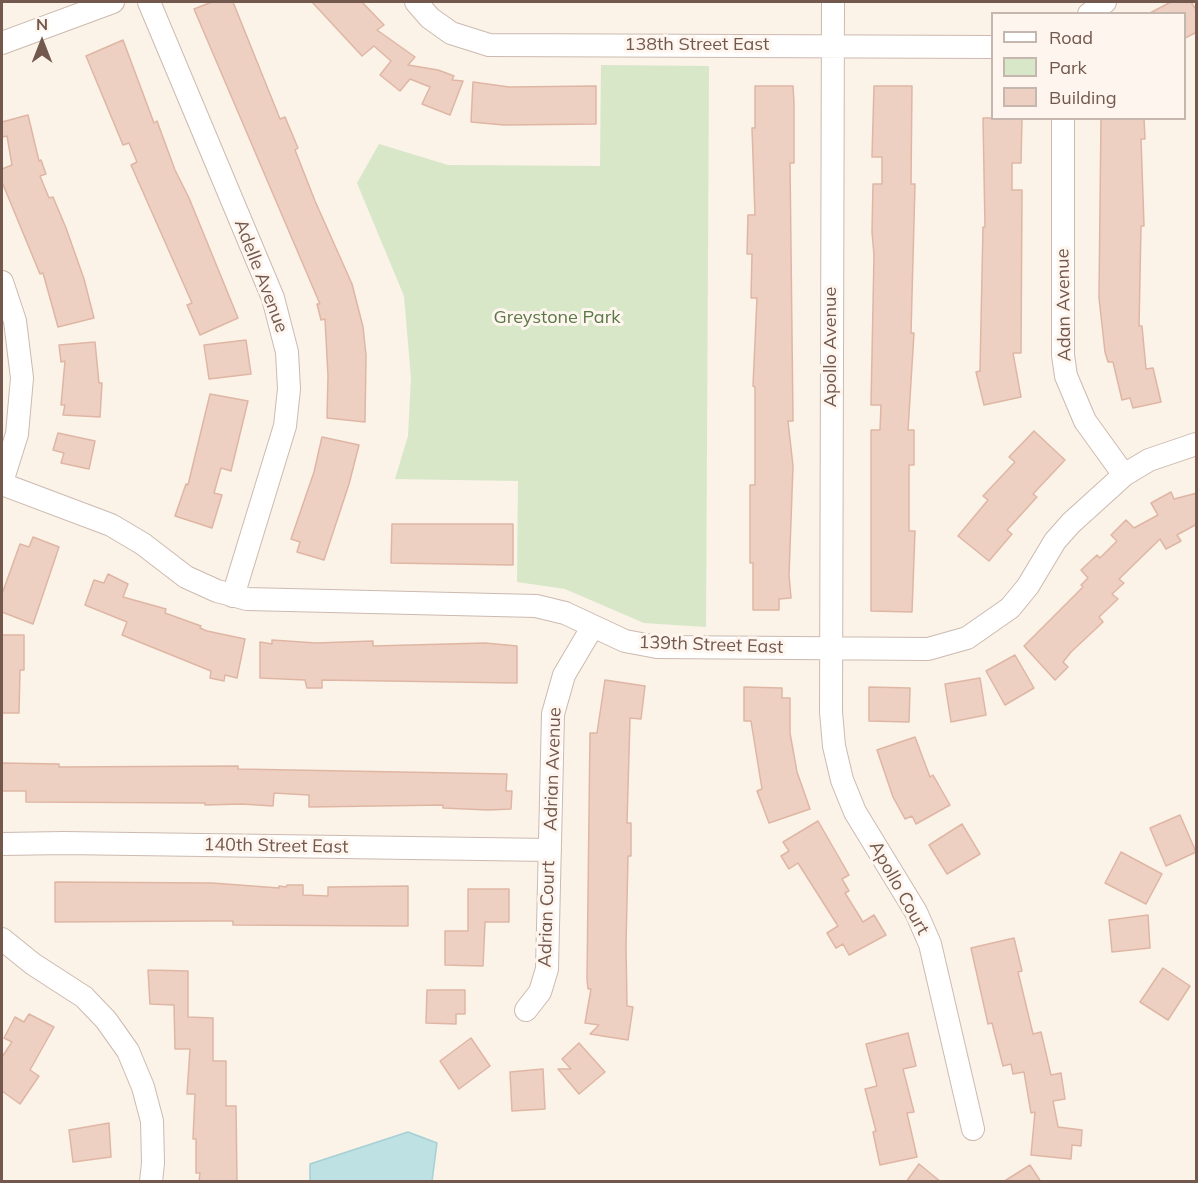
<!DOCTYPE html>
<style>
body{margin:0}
#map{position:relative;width:1198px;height:1183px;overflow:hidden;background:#fbf2e8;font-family:Mulish,sans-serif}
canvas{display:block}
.frame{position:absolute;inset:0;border:3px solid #73584e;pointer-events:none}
.legend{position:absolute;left:991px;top:12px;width:195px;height:108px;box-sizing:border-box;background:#fef6ee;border:2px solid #c6b7ae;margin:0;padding:8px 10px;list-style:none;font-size:18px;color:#73584e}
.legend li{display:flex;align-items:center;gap:12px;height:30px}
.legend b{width:30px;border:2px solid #c6b7ae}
.north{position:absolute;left:12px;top:12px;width:60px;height:60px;-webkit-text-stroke:4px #fef6ee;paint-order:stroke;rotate:0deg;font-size:16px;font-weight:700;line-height:24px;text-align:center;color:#73584e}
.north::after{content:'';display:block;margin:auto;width:21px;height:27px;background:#73584e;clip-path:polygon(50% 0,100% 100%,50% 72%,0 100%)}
</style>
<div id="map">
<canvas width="1198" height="1183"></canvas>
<div class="frame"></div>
<ul class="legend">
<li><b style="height:8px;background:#fff"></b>Road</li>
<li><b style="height:16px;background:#d7e7c8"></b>Park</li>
<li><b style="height:16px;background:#eed0c2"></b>Building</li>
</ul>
<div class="north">N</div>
</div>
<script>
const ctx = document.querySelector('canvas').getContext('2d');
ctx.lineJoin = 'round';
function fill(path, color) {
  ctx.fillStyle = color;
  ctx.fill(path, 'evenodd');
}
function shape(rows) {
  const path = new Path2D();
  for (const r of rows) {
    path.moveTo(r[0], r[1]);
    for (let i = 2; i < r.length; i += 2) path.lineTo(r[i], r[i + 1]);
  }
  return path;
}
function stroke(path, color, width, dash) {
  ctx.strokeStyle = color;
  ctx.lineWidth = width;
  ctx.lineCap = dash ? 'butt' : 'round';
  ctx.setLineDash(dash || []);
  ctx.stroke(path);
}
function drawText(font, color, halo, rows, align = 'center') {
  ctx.font = font + ' Mulish,sans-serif';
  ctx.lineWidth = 6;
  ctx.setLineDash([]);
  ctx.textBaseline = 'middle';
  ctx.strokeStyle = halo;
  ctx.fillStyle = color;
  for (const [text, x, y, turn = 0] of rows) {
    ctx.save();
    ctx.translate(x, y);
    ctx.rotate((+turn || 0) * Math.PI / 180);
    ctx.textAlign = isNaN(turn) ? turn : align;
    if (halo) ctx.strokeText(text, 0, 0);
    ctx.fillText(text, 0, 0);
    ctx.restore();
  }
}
const green = shape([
 [601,65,709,66,706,627,644,623,565,589,517,582,518,481,395,479,408,436,411,378,404,296,357,183,379,144,448,165,600,166]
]);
const water = shape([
 [408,1132,437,1143,432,1181,310,1181,310,1164,408,1132]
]);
const building = shape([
 [212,2,233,2,280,119,285,117,298,148,295,150,315,201,352,284,363,327,366,355,365,422,327,418,328,376,325,319,321,320,317,304,320,304,194,9,212,2],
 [312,2,362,2,384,25,377,30,415,57,408,65,438,70,454,76,452,80,463,81,450,115,422,104,430,87,410,79,400,91,380,75,391,61,374,46,362,56,312,2],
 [1171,2,1191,2,1197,11,1197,32,1185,38,1185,14,1148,14,1171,2],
 [123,40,154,123,157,121,175,170,189,198,238,318,200,335,187,305,192,303,131,165,137,162,129,143,123,145,86,56,123,40],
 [473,82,509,87,596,86,596,124,504,125,471,122,473,82],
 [755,86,793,86,794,103,794,163,790,163,793,421,788,421,793,466,789,575,791,598,779,599,779,610,753,610,753,563,750,563,750,485,755,485,755,387,753,386,757,298,751,298,752,254,747,254,748,215,755,215,752,128,755,128,755,86],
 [874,86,912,86,911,184,915,184,911,333,914,333,908,430,914,430,914,465,909,465,909,531,915,531,912,612,871,611,871,430,880,430,881,405,871,405,874,255,872,232,873,184,882,184,882,157,872,157,874,86],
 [28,115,39,161,41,160,46,174,40,176,49,198,53,197,66,228,84,279,94,318,58,327,43,273,40,274,2,182,2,169,12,165,7,136,2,137,2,122,28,115],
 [983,118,1022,118,1021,163,1012,163,1012,190,1022,190,1021,353,1013,353,1021,397,984,405,976,372,980,371,983,227,985,227,983,118],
 [1101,118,1144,118,1145,139,1141,139,1144,226,1141,226,1139,326,1142,326,1146,369,1153,368,1161,402,1133,408,1130,398,1122,400,1113,362,1108,362,1105,352,1099,298,1101,118],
 [246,340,251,374,209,379,204,345,246,340],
 [95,342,99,383,102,383,100,417,63,415,65,405,61,405,65,361,61,362,59,345,95,342],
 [210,394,248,401,231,471,221,468,214,493,222,495,212,528,175,516,186,484,188,485,210,394],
 [1034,431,1065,460,1033,494,1037,497,1007,530,1012,534,989,561,958,536,988,500,983,496,1015,462,1009,457,1034,431],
 [58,433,95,441,89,469,61,463,64,453,53,450,58,433],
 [322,437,359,445,349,484,324,560,297,552,300,542,291,539,314,472,322,437],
 [1171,492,1174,499,1197,493,1197,524,1177,535,1181,541,1166,549,1160,539,1119,579,1124,583,1112,594,1118,599,1099,617,1103,622,1071,652,1063,662,1068,667,1055,680,1024,646,1083,587,1081,585,1088,578,1081,570,1097,555,1100,558,1117,541,1111,535,1126,520,1134,528,1158,515,1151,503,1171,492],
 [392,524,513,524,513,565,391,563,392,524],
 [33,537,59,547,33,624,2,612,2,594,20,544,29,547,33,537],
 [108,574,128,584,123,597,166,609,165,613,201,626,200,628,207,631,245,639,237,678,225,675,224,681,210,678,211,671,122,635,127,622,85,605,94,580,104,583,108,574],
 [2,635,24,635,24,670,20,670,19,713,2,713,2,635],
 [272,640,316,643,373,641,373,646,485,643,517,646,517,683,322,680,322,688,307,688,305,680,260,678,260,642,272,644,272,640],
 [1015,655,1034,688,1005,705,986,671,1015,655],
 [980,678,986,715,951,722,945,684,980,678],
 [605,680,645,686,641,719,630,718,627,823,631,823,631,856,628,856,626,945,627,1006,633,1007,628,1040,590,1034,599,1025,585,1023,591,989,588,989,587,979,590,733,597,733,605,680],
 [744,687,782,688,782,698,790,698,790,733,797,772,810,809,769,823,757,791,762,789,751,721,744,721,744,687],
 [869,687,910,688,909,722,869,721,869,687],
 [915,737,930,777,933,775,950,805,916,824,912,816,905,819,893,797,877,750,915,737],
 [2,763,59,764,59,767,238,766,238,769,507,774,506,791,512,791,511,809,488,810,443,808,443,805,309,807,309,795,274,793,273,806,242,804,205,805,205,803,26,802,26,791,2,791,2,763],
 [1180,815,1196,852,1166,866,1150,828,1180,815],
 [818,821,849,875,842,879,849,891,845,893,863,922,874,915,886,935,849,955,843,944,836,948,827,933,838,926,798,863,789,869,781,856,789,851,783,842,818,821],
 [962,824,980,854,947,874,929,845,962,824],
 [1121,852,1162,874,1146,904,1105,883,1121,852],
 [55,882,212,883,279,888,279,886,286,887,287,885,303,885,303,895,328,896,328,887,408,886,408,926,233,925,233,921,208,921,55,922,55,882],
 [468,889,509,889,509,922,485,922,483,966,445,965,445,931,468,931,468,889],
 [1148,915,1150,948,1112,952,1109,920,1148,915],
 [1014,938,1022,971,1018,972,1033,1034,1041,1032,1051,1075,1061,1073,1065,1099,1053,1101,1058,1127,1082,1130,1081,1146,1072,1145,1071,1159,1031,1155,1035,1112,1031,1113,1024,1072,1013,1074,1011,1064,1003,1066,992,1023,988,1024,971,948,1014,938],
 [1163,968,1190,986,1168,1020,1140,1002,1163,968],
 [148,970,188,971,188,1017,213,1018,213,1061,226,1061,226,1106,236,1106,237,1182,199,1182,200,1173,196,1173,196,1139,193,1139,195,1094,187,1094,190,1049,175,1049,174,1005,150,1004,148,970],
 [427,990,465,990,465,1014,456,1014,456,1024,426,1023,427,990],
 [29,1014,54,1027,30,1070,39,1076,20,1104,2,1091,2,1057,12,1042,4,1038,15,1017,24,1022,29,1014],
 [908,1033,916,1066,903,1069,914,1112,907,1113,917,1157,880,1165,873,1132,876,1131,865,1089,877,1086,866,1044,908,1033],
 [471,1038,490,1066,459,1089,440,1061,471,1038],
 [579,1043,605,1072,579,1094,558,1069,571,1069,562,1059,579,1043],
 [543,1069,545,1109,512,1111,510,1072,543,1069],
 [109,1123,111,1157,73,1162,69,1130,109,1123],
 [919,1164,941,1182,906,1182,919,1164],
 [1030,1165,1041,1182,1003,1182,1030,1165]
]);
const minor = shape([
 [149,2,273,298,287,352,289,389,285,426,233,596],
 [416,2,430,18,451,33,489,45,992,47],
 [833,2,831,712,834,746,842,780,855,812,916,912,930,944,973,1129],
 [1089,14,1105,2],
 [2,43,113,2],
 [1063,118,1063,355,1066,376,1085,421,1124,475],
 [2,282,15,321,22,378,17,434,2,482],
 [2,484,111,525,143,544,186,577,217,591,247,599,536,606,565,613,625,641,657,647,928,649,967,638,1010,608,1028,586,1055,541,1071,523,1124,475,1149,460,1196,444],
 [2,844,64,843,550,850],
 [2,939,33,964,84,997,106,1020,128,1051,143,1087,152,1121,153,1163,151,1182],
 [526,1010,540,992,547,969,553,714,564,675,593,626]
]);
const streetNames = [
 ["138th Street East",697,45],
 ["Adelle Avenue",261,276,69],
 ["Adan Avenue",1064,305,-91],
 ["Apollo Avenue",831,347,-90],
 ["139th Street East",711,645,2],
 ["Adrian Avenue",553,769,-88],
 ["140th Street East",276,846,1],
 ["Apollo Court",899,888,61],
 ["Adrian Court",547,914,-88]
];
const parkNames = [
 ["Greystone Park",557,318]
];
fill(green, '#d7e7c8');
fill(water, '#bee1e3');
stroke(water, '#a5d0d4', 1.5);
fill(building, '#eed0c2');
stroke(building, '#dfb6a4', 1.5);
stroke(minor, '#ccbaaf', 24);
stroke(minor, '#fff', 22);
drawText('18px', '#73584e', '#fef6ee', streetNames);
drawText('18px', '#597847', '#fef6ee', parkNames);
</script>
